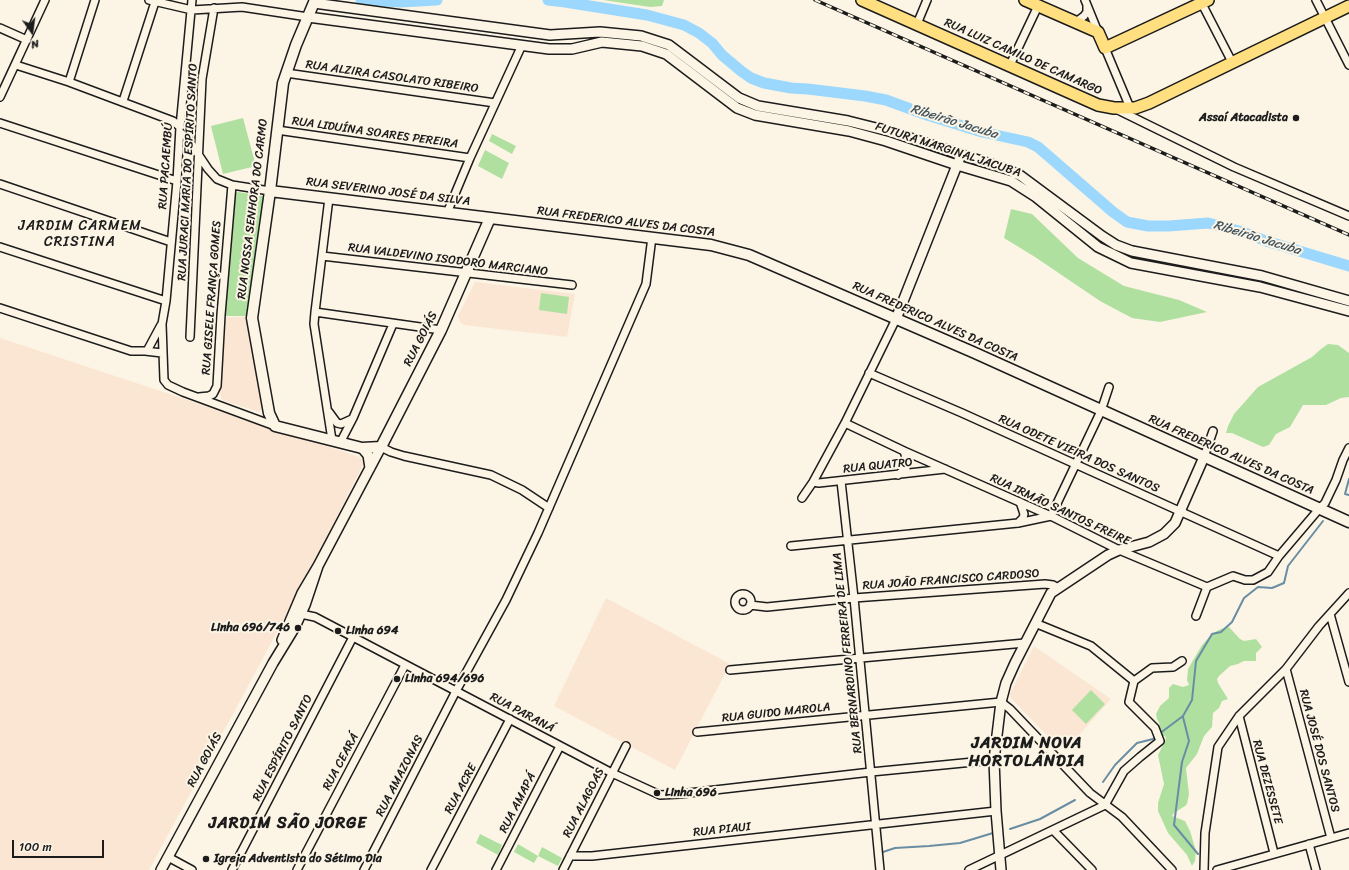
<!DOCTYPE html>
<meta charset="utf-8">
<style>
body{margin:0}
#map{position:relative;width:1349px;height:870px;overflow:hidden;background:#fcf5e5;font-family:Sriracha,sans-serif}
canvas{display:block}
.north{position:absolute;left:12px;top:12px;width:40px;height:40px;-webkit-text-stroke:3px #fcf5e5;paint-order:stroke;rotate:166deg;font-size:11px;font-weight:700;line-height:16px;text-align:center;color:#1c1c1c}
.north::after{content:'';display:block;margin:auto;width:14px;height:18px;background:#1c1c1c;clip-path:polygon(50% 0,100% 100%,50% 72%,0 100%)}
.scale{position:absolute;left:12px;top:840px;width:92px;height:18px;box-sizing:border-box;border:2px solid #1c1c1c;border-top:0;padding-left:5px;font-size:12px;line-height:14px;white-space:nowrap;color:#1c1c1c;-webkit-text-stroke:3px #fcf5e5;paint-order:stroke}
</style>
<div id="map">
<canvas width="1349" height="870"></canvas>
<div class="north">N</div>
<div class="scale">100 m</div>
</div>
<script>
const ctx = document.querySelector('canvas').getContext('2d');
ctx.lineJoin = 'round';
function fill(path, color) {
  ctx.fillStyle = color;
  ctx.fill(path, 'evenodd');
}
function shape(rows) {
  const path = new Path2D();
  for (const r of rows) {
    if (r.length === 3) {
      path.moveTo(r[0] + r[2], r[1]);
      path.arc(r[0], r[1], r[2], 0, 2 * Math.PI);
      continue;
    }
    path.moveTo(r[0], r[1]);
    for (let i = 2; i < r.length; i += 2) path.lineTo(r[i], r[i + 1]);
  }
  return path;
}
function stroke(path, color, width, dash) {
  ctx.strokeStyle = color;
  ctx.lineWidth = width;
  ctx.lineCap = dash ? 'butt' : 'round';
  ctx.setLineDash(dash || []);
  ctx.stroke(path);
}
function drawText(font, color, halo, rows, align = 'center') {
  ctx.font = font + ' Sriracha,sans-serif';
  ctx.lineWidth = 4;
  ctx.setLineDash([]);
  ctx.textBaseline = 'middle';
  ctx.strokeStyle = halo;
  ctx.fillStyle = color;
  for (const [text, x, y, turn = 0] of rows) {
    ctx.save();
    ctx.translate(x, y);
    ctx.rotate((+turn || 0) * Math.PI / 180);
    ctx.textAlign = isNaN(turn) ? turn : align;
    if (halo) ctx.strokeText(text, 0, 0);
    ctx.fillText(text, 0, 0);
    ctx.restore();
  }
}
const built = shape([
 [475,282,575,294,567,337,464,325,460,322,458,316],
 [224,317,250,317,264,407,260,412,224,401,221,398,219,388],
 [0,338,360,457,364,463,292,604,149,870,0,870],
 [606,598,730,664,675,770,554,706],
 [1034,646,1111,699,1073,742,1059,748,1011,698,1010,694]
]);
const green = shape([
 [603,0,664,0,662,6,650,7],
 [243,118,256,166,223,174,211,126],
 [492,134,516,146,512,154,489,141],
 [485,150,509,163,502,179,478,166],
 [238,192,262,196,265,198,250,316,224,316,235,193],
 [1011,209,1032,214,1078,258,1124,286,1179,300,1207,312,1160,322,1132,318,1100,301,1035,257,1004,238],
 [541,293,569,297,567,314,539,310],
 [1328,344,1338,345,1349,353,1349,397,1341,398,1326,405,1303,405,1290,427,1276,434,1269,445,1263,447,1232,433,1226,433,1228,426,1234,414,1258,387,1312,357,1321,349],
 [1229,627,1240,639,1244,641,1256,639,1262,647,1256,653,1256,661,1244,661,1238,664,1230,666,1219,676,1217,679,1218,683,1228,699,1222,701,1219,708,1213,713,1212,727,1204,736,1197,754,1186,768,1189,794,1187,804,1185,806,1174,813,1172,816,1185,821,1190,831,1196,851,1195,861,1192,866,1187,855,1168,833,1158,811,1158,803,1164,784,1158,755,1166,739,1165,736,1162,736,1152,724,1160,725,1157,719,1156,714,1160,706,1169,698,1169,688,1173,684,1183,687,1189,685,1187,680,1188,669,1202,645,1213,633,1221,629],
 [1091,690,1105,704,1086,724,1072,710],
 [480,834,502,845,498,855,476,843],
 [518,844,538,856,542,847,562,858,558,866,538,856,534,863,514,852]
]);
const stream = shape([
 [1349,479,1345,494,1349,495],
 [1183,717,1189,741,1182,762,1174,825,1198,854],
 [1159,734,1183,716,1192,700,1196,661,1212,634,1221,632,1232,622,1244,598,1258,587,1272,588,1284,583,1288,566,1323,521],
 [1103,782,1115,765,1137,743,1153,739,1156,736],
 [1010,829,1040,819,1075,800],
 [883,852,895,848,929,846,960,843,993,833]
]);
const river = shape([
 [361,0,401,2,437,0],
 [548,0,565,2,647,15,684,25,699,33,712,43,722,55,741,71,751,78,764,83,791,88,808,89,865,96,886,100,927,115,982,132,1028,142,1038,147,1113,212,1127,222,1148,226,1169,226,1208,223,1243,232,1266,241,1349,266]
]);
const minor = shape([
 [149,0,192,10,242,7,308,17],
 [192,0,180,127,177,181,166,301,162,324,164,380,168,385,183,392,275,426],
 [1085,0,1098,32],
 [1200,0,1232,62],
 [1316,0,1349,65],
 [1076,22,1084,16,1087,12,1087,5],
 [917,24,927,0],
 [0,28,27,40],
 [1105,48,1131,110],
 [16,65,69,82,173,121,180,127,208,169,217,179,232,185,270,191],
 [1010,65,1038,6],
 [286,73,495,103],
 [69,82,95,0],
 [0,97,45,0],
 [123,101,155,2],
 [1116,109,1234,167,1349,216],
 [0,123,177,181],
 [277,130,470,158],
 [0,184,171,242],
 [329,198,315,312,314,324,332,440],
 [447,213,470,158,522,45],
 [0,247,166,301],
 [322,256,572,285],
 [0,308,131,351,145,351,162,353],
 [315,312,441,330],
 [190,337,202,79,214,8],
 [147,351,161,325],
 [869,373,962,413,1279,556],
 [199,397,209,396,213,394,217,386,221,315,232,185],
 [329,412,337,423,341,424,352,419],
 [845,423,904,451,1051,516,1119,550,1207,587],
 [340,443,353,418,393,324],
 [381,447,391,452,404,456,491,475,522,490,549,508],
 [1204,457,1213,431],
 [898,475,906,468,907,461,904,451],
 [841,481,854,598,880,870],
 [813,482,819,483,945,469],
 [802,498,813,482,845,423,896,319],
 [1018,523,1023,518,1024,514,1020,502],
 [791,546,1018,523,1051,516,1101,411,1109,387],
 [743,602,8],
 [750,605,767,607,854,598,1045,584,1053,585,1058,588],
 [297,610,301,614,315,617,612,773,660,795,680,794,871,772,994,760],
 [1330,614,1349,682],
 [1196,616,1207,587,1233,576,1245,580,1253,580,1268,572,1279,556,1319,509,1325,503,1336,480,1343,460,1349,448],
 [1035,623,1091,646,1134,681],
 [1286,669,1331,838],
 [730,670,1025,643],
 [1134,681,1152,668,1173,667,1182,661],
 [1239,716,1274,853],
 [697,732,1001,702,1010,709,1090,793,1122,817,1172,870],
 [1053,830,1092,870],
 [1309,844,1316,870],
 [570,856,592,856,996,811],
 [168,857,192,870],
 [232,870,353,637],
 [297,870,405,665],
 [364,870,456,691,506,600,538,533,646,284,652,237],
 [431,870,510,719],
 [496,870,560,746],
 [563,870,626,746],
 [969,870,1105,805,1124,771,1140,757,1160,741,1155,728,1129,702,1134,681],
 [1204,870,1205,833,1218,747,1239,716,1286,669,1319,626,1349,593],
 [1217,870,1349,833]
]);
const tertiary = shape([
 [314,3,550,35,600,32,641,36,669,45,739,98,758,106,848,121,888,131,1006,169,1021,176,1102,236,1116,245,1132,251,1262,276,1349,301],
 [308,17,549,49,572,49,602,42,642,46,666,54,737,108,755,115,849,131,886,141,957,165,1011,181,1036,197,1098,247,1131,263,1260,287,1349,311],
 [896,319,959,160],
 [362,448,368,455,370,468],
 [282,640,302,593,318,566,381,447],
 [161,870,273,663,295,627,305,605,318,566],
 [1001,870,996,811,994,760,1001,702,1006,683,1015,663,1051,593,1108,555,1119,550,1149,542,1164,534,1175,523,1204,457]
]);
const secondary = shape([
 [315,0,296,45,283,83,270,191,252,318,269,413,275,426,362,448,381,447,441,330,490,218],
 [270,191,711,245,749,255,975,353,1349,522]
]);
const primary = shape([
 [862,0,1098,105,1114,108,1135,108,1149,103,1349,6],
 [1025,0,1098,32,1105,48,1208,0]
]);
const rail = shape([
 [815,0,1349,235]
]);
const markers = [
 [1296,118,4,"#1c1c1c"],
 [298,628,4,"#1c1c1c"],
 [338,631,4,"#1c1c1c"],
 [397,679,4,"#1c1c1c"],
 [657,793,4,"#1c1c1c"],
 [206,859,4,"#1c1c1c"]
];
const streetNames = [
 ["RUA LUIZ CAMILO DE CAMARGO",1023,57,24],
 ["RUA ALZIRA CASOLATO RIBEIRO",392,77,8],
 ["RUA LIDUÍNA SOARES PEREIRA",375,133,8],
 ["FUTURA MARGINAL JACUBA",948,150,18],
 ["RUA PACAEMBÚ",166,166,-86],
 ["RUA JURACI MARIA DO ESPÍRITO SANTO",188,172,-87],
 ["RUA SEVERINO JOSÉ DA SILVA",388,192,7],
 ["RUA NOSSA SENHORA DO CARMO",253,209,-83],
 ["RUA FREDERICO ALVES DA COSTA",626,222,7],
 ["RUA VALDEVINO ISODORO MARCIANO",448,260,7],
 ["RUA GISELE FRANÇA GOMES",212,298,-86],
 ["RUA FREDERICO ALVES DA COSTA",935,322,24],
 ["RUA GOIÁS",421,339,-63],
 ["RUA ODETE VIEIRA DOS SANTOS",1079,454,24],
 ["RUA FREDERICO ALVES DA COSTA",1231,455,24],
 ["RUA QUATRO",878,466,-6],
 ["RUA IRMÃO SANTOS FREIRE",1060,510,25],
 ["RUA JOÃO FRANCISCO CARDOSO",951,580,-4],
 ["RUA BERNARDINO FERREIRA DE LIMA",848,653,-96],
 ["RUA PARANÁ",522,713,28],
 ["RUA GUIDO MAROLA",776,713,-6],
 ["RUA ESPÍRITO SANTO",283,748,-63],
 ["RUA JOSÉ DOS SANTOS",1319,751,75],
 ["RUA GOIÁS",205,760,-62],
 ["RUA CEARÁ",341,762,-62],
 ["RUA AMAZONAS",400,776,-63],
 ["RUA DEZESSETE",1267,782,75],
 ["RUA ACRE",461,789,-62],
 ["RUA AMAPÁ",518,803,-63],
 ["RUA ALAGOAS",584,803,-63],
 ["RUA PIAUI",722,830,-6]
];
const poiNames = [
 ["Assaí Atacadista",1288,118,"right"],
 ["Linha 696/746",290,628,"right"],
 ["Linha 694",346,631],
 ["Linha 694/696",405,679],
 ["Linha 696",665,793],
 ["Igreja Adventista do Sétimo Dia",214,859]
];
const waterNames = [
 ["Ribeirão Jacuba",954,122,17],
 ["Ribeirão Jacuba",1257,238,17]
];
const quarterNames = [
 ["JARDIM CARMEM",80,226],
 ["CRISTINA",80,242]
];
const districtNames = [
 ["JARDIM NOVA",1027,744],
 ["HORTOLÂNDIA",1027,762],
 ["JARDIM SÃO JORGE",288,824]
];
fill(built, '#fae6d2');
fill(green, '#afe0a0');
stroke(stream, '#698da3', 2);
stroke(river, '#9cd8fd', 11);
stroke(minor, '#1c1c1c', 10);
stroke(tertiary, '#1c1c1c', 12);
stroke(secondary, '#1c1c1c', 13);
stroke(primary, '#1c1c1c', 14);
stroke(minor, '#fcf5e5', 7);
stroke(tertiary, '#fcf5e5', 9);
stroke(secondary, '#fcf5e5', 10);
stroke(primary, '#ffdf80', 11);
stroke(rail, '#1c1c1c', 3.5);
stroke(rail, '#fcf5e5', 2, [6]);
for (const [x, y, r, color] of markers) {
  const dot = new Path2D();
  dot.arc(x, y, r, 0, 2 * Math.PI);
  ctx.fillStyle = color;
  ctx.fill(dot);
  stroke(dot, '#fcf5e5', 1.5);
}
drawText('12px', '#1c1c1c', '#fcf5e5', streetNames);
drawText('bold 12px', '#1c1c1c', '#fcf5e5', poiNames, 'left');
drawText('italic 13px', '#425460', '#fcf5e5', waterNames);
ctx.letterSpacing = '1px';
drawText('14px', '#1c1c1c', '#fcf5e5', quarterNames);
ctx.letterSpacing = '0px';
ctx.letterSpacing = '1px';
drawText('bold 16px', '#1c1c1c', '#fcf5e5', districtNames);
ctx.letterSpacing = '0px';
</script>
